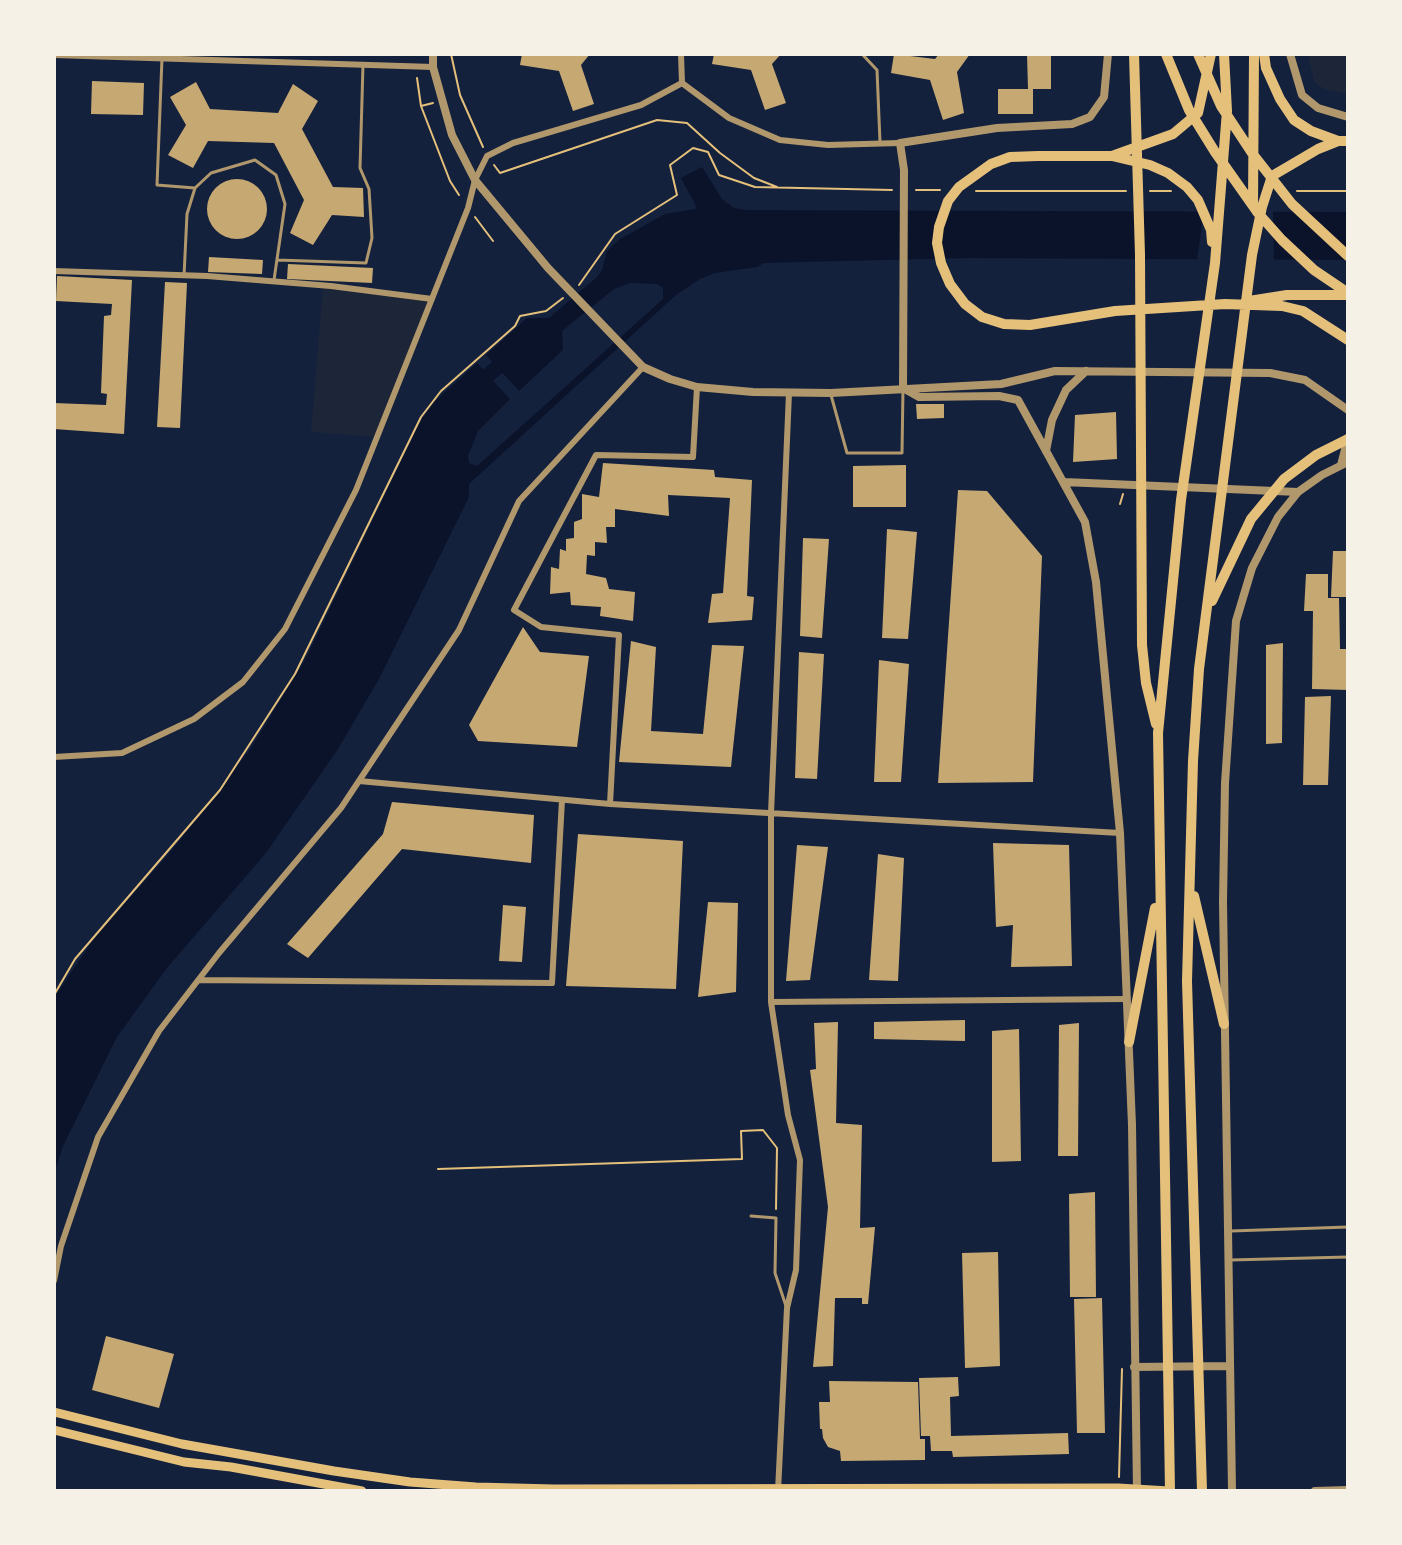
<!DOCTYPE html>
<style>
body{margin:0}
#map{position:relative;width:1402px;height:1545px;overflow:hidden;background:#14213d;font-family:Figtree,sans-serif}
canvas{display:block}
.frame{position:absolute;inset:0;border:56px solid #f6f1e7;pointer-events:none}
</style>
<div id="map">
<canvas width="1402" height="1545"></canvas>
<div class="frame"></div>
</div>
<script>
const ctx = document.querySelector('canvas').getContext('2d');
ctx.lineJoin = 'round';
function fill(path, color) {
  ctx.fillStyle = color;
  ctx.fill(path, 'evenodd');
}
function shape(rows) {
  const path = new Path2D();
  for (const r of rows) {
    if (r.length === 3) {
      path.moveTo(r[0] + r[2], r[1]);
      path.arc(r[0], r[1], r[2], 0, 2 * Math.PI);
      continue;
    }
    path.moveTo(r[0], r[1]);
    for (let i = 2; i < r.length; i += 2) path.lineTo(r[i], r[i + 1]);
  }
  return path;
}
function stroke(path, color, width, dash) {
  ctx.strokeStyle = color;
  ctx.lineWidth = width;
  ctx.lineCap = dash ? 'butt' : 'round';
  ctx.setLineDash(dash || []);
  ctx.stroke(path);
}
const green = shape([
 [1308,54,1348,54,1348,94,1324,89,1314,82],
 [323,286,432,299,377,437,311,432]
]);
const water = shape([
 [702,167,722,199,734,208,747,210,1348,212,1348,260,970,258,764,263,757,267,715,273,700,279,676,295,469,484,469,497,379,679,338,749,266,853,167,968,117,1037,63,1146,54,1174,54,998,95,937,173,849,251,748,306,658,420,422,434,402,477,363,510,399,478,431,468,456,469,463,477,466,663,299,663,288,657,284,630,283,614,289,562,331,563,350,519,391,486,355,527,318,549,318,597,277,602,270,607,251,620,239,665,214,695,209,696,206,681,178]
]);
const pier = shape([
 [1204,209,1273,209,1274,262,1197,262]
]);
const canal = shape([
 [473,387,513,355]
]);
const building = shape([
 [522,54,590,54,581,65,594,104,573,111,559,71,520,65],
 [714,54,781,54,772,64,786,103,765,110,751,70,712,64],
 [894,54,935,59,939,54,970,54,957,72,964,113,943,120,930,80,891,73],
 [1027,54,1051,54,1051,89,1033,89,1033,114,998,114,998,89,1028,89],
 [92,81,144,83,143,115,91,114],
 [196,82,210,109,278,113,293,84,318,101,302,129,333,187,363,188,364,217,332,215,313,245,290,233,304,200,274,143,208,141,193,168,168,155,186,125,170,97],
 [237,209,30],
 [209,257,263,260,262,274,208,272],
 [288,264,373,268,372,283,287,279],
 [57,276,132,280,124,434,54,429,54,403,106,405,107,394,101,393,104,316,111,315,112,304,56,301],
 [165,282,187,283,180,428,157,427],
 [916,404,944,404,944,418,917,419],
 [1116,412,1117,459,1073,462,1075,415],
 [603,463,714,470,715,477,752,480,747,596,754,597,752,620,708,623,712,594,723,593,730,498,668,495,669,516,615,509,615,527,606,527,607,543,595,542,595,556,587,555,586,574,606,578,609,589,635,592,633,621,600,616,601,607,571,605,570,592,550,594,551,567,559,569,560,549,566,551,566,539,574,538,574,522,582,519,582,494,599,497],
 [906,465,906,507,853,507,853,466],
 [958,490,987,491,1042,556,1033,782,938,783],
 [887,529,917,532,908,639,882,638],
 [803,538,829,539,822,638,800,636],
 [1333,551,1348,551,1348,597,1331,597],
 [1306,574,1328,574,1328,598,1339,598,1340,649,1348,649,1348,690,1312,689,1313,611,1304,611],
 [523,627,540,652,589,656,577,747,478,741,469,725],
 [631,641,656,647,651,731,703,734,712,645,744,646,731,767,619,762],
 [1283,643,1282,743,1266,744,1266,645],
 [799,652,824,654,817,779,795,778],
 [879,660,909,664,901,782,874,782],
 [1331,696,1328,785,1303,785,1305,697],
 [392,802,534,815,531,863,402,849,308,958,287,944,383,834],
 [578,834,683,841,676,989,566,986],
 [993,843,1069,845,1072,966,1011,967,1013,925,996,927],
 [797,845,828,847,810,980,786,981],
 [878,854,904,858,898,981,869,980],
 [708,902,738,903,736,992,698,997],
 [503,905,526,907,522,962,499,961],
 [965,1020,965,1041,874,1039,874,1022],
 [838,1022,836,1123,862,1125,860,1228,875,1227,868,1304,862,1304,862,1298,835,1298,833,1366,813,1367,828,1207,810,1070,816,1069,814,1023],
 [1079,1023,1078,1156,1058,1156,1059,1025],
 [1019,1029,1021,1161,992,1162,992,1031],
 [1095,1192,1096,1297,1070,1297,1069,1194],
 [998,1252,1000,1366,965,1368,962,1253],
 [1102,1298,1105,1433,1077,1433,1074,1299],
 [106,1336,174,1354,159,1408,92,1390],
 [958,1377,959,1396,950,1397,951,1436,1068,1433,1069,1454,953,1457,952,1451,931,1451,930,1436,921,1436,919,1378],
 [829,1381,918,1382,920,1439,925,1439,925,1460,841,1461,840,1451,828,1447,823,1438,822,1429,820,1429,819,1402,830,1402]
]);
const path = shape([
 [451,54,460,95,483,147],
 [417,78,421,106,450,181,459,195],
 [421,106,433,103],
 [494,165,500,173,657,120,687,123,720,153,754,178,777,187],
 [916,190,940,190],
 [976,191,1126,191],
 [1150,191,1171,191],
 [1297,191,1348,191],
 [475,217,493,241],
 [579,285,615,234,677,195,670,165,693,148,708,152,719,175,755,187,892,190],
 [1120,504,1123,494],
 [54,995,75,959,220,790,295,674,421,417,441,391,515,326,520,316,546,311,563,298],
 [438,1169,742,1159,741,1131,763,1130,777,1148,776,1209],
 [1119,1477,1122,1369]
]);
const service = shape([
 [862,54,877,70,880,142],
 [162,58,157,185,195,188],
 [277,260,366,263,372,238,369,189,360,168,363,65],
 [184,276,187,214,195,188,211,173,255,160,276,175,285,204,274,280],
 [831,395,847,453,902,453,903,389],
 [751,1216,776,1218,775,1273,786,1306],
 [1231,1231,1348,1227],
 [1230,1260,1348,1257]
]);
const minor = shape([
 [681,54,682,83],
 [54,55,433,67],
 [682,83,729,118,780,140,828,145,900,143],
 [54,271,207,276,331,286,432,299],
 [54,757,122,753,194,719,243,682,285,629,356,490,468,208,475,180,487,156,513,143,641,105,682,83],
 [359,781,610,804,1120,833],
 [610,804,619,635,541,627,514,610,596,455,693,457,697,387],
 [199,980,552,983,562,800],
 [771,1002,1126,999],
 [54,1281,61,1246,98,1137,159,1031,219,953,341,808,459,630,519,501,643,367],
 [778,1491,787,1308,796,1270,800,1160,788,1115,771,1002,771,813,789,393]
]);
const tertiary = shape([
 [433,54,433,67,452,135,475,180,548,268,643,367,670,379,697,387,753,392,831,393,1001,384,1055,371,1270,373,1305,380,1348,410],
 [1290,54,1302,95,1318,108,1348,117],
 [903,388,919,397,999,396,1018,400,1085,522,1096,582,1120,833,1132,1125,1137,1491],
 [903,388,904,170,900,143,997,128,1072,124,1090,117,1104,97,1108,54],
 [1046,451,1052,420,1066,390,1086,371],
 [1341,465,1348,438],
 [1064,482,1298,492],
 [1134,1367,1229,1366],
 [1232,1491,1223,902,1225,783,1236,621,1252,568,1278,517,1298,492,1322,475,1348,462],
 [1315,1491,1348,1490]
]);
const secondary = shape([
 [54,1412,182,1444,334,1471,410,1482,476,1487,554,1489,1118,1488,1169,1491],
 [54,1430,184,1462,231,1467,362,1491]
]);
const trunk = shape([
 [1134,54,1140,255,1142,645,1146,683,1156,724],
 [1166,54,1189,110,1215,152,1258,213,1282,240,1314,270,1348,293],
 [1198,54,1221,106,1252,153,1292,204,1348,256],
 [1264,54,1266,68,1280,99,1294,120,1311,131,1338,141],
 [1112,156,1173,134,1198,113,1211,54],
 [1253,206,1254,54],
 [1212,242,1211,230,1198,200,1187,187,1168,173,1150,165,1112,156,1038,156,1010,157,991,164,959,187,948,201,939,227,937,243,941,263,950,284,965,304,982,317,1004,324,1030,325,1115,311,1225,304,1282,306,1303,311,1348,340],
 [1249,301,1287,295,1348,295],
 [1212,601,1251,519,1284,479,1316,455,1348,439],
 [1194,896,1224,1024],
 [1129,1042,1155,908],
 [1170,1491,1158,733,1181,500,1215,263,1227,111,1224,54],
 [1202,1491,1187,981,1193,761,1199,669,1252,255,1262,207,1272,176,1318,149,1338,141,1348,141]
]);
fill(green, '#1d2539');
fill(water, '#0b132b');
fill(pier, '#14213d');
stroke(canal, '#0b132b', 15);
fill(building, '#c6a872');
stroke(path, '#e5c07b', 2);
stroke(service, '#b1986c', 3);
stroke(minor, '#b1986c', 6);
stroke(tertiary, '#b1986c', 8);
stroke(secondary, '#e5c07b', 9);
stroke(trunk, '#e5c07b', 10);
</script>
